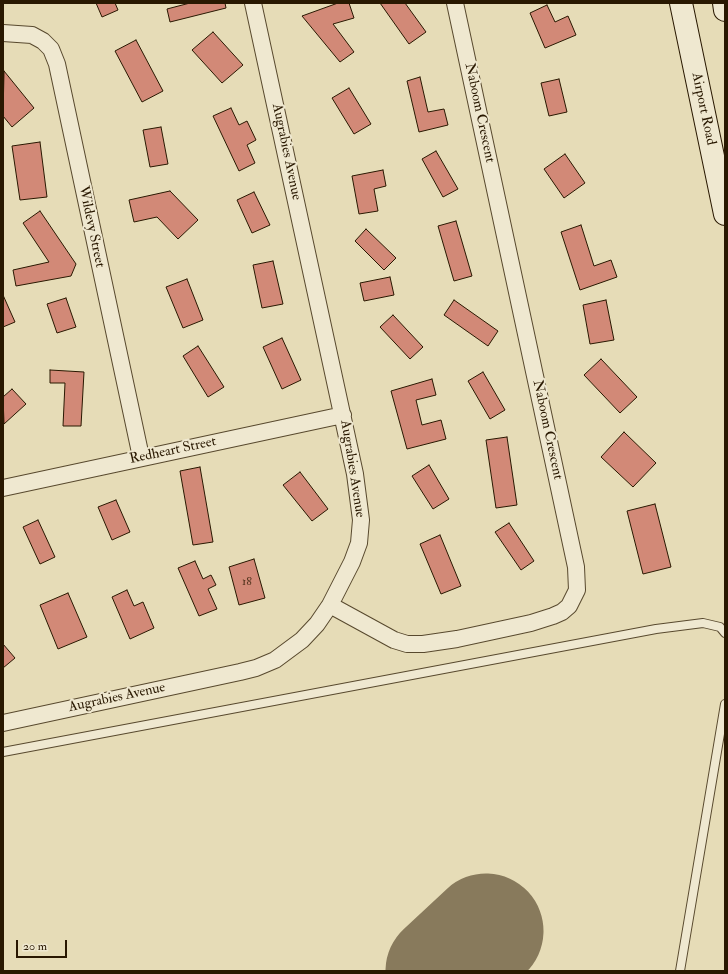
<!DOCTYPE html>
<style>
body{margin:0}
#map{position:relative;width:728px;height:974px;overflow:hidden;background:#e6dcb7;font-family:"IM FELL Double Pica",serif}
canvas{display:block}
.frame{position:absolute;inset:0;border:4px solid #291801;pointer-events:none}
.scale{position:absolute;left:16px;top:940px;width:51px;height:18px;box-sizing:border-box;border:2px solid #291801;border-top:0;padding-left:5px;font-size:12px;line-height:14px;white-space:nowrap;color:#291801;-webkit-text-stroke:3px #efe8d0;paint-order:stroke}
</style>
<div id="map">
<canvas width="728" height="974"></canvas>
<div class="frame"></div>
<div class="scale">20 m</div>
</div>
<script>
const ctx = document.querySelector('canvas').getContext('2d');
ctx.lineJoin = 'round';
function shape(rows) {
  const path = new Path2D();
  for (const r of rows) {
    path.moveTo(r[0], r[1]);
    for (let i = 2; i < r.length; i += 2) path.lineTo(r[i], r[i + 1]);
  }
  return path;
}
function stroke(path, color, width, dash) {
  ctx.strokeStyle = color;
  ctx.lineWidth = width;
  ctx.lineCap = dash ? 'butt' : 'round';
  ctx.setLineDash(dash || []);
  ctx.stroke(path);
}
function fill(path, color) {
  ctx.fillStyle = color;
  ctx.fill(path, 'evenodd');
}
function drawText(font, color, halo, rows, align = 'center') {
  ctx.font = font + ' "IM FELL Double Pica",serif';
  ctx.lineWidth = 4;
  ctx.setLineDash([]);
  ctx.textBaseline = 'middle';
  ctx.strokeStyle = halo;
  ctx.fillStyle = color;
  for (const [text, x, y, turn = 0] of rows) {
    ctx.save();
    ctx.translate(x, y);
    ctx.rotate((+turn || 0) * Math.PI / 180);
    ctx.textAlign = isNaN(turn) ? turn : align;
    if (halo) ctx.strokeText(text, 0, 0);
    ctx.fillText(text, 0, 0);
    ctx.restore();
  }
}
const runway = shape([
 [443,971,486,931]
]);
const building = shape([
 [96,3,115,3,118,10,102,17,96,3],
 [190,3,225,3,226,8,170,22,167,9,190,3],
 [338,3,349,3,354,18,333,24,354,52,340,62,302,16,338,3],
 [380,3,405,3,426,32,409,44,380,3],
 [547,5,555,22,568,16,576,35,545,48,530,13,547,5],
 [213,32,243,65,222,83,192,50,213,32],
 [136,40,163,91,142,102,115,51,136,40],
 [4,71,34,108,12,127,3,116,4,71],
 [420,77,428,112,444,109,448,125,419,132,407,81,420,77],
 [559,79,567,112,549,116,541,83,559,79],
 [349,88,371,124,354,134,332,98,349,88],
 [231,108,239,125,247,121,256,140,247,145,255,163,239,171,213,116,231,108],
 [161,127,168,164,150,167,143,130,161,127],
 [40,142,47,197,20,200,12,146,40,142],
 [436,151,458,189,443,197,422,159,436,151],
 [565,154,585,183,564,198,544,169,565,154],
 [383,170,386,186,374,189,378,211,359,214,352,176,383,170],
 [170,191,198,220,178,239,157,217,134,222,129,200,170,191],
 [254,192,270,225,252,233,237,200,254,192],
 [40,211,76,264,71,276,16,286,13,270,49,262,23,223,40,211],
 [456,221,472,276,454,281,438,226,456,221],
 [581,225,594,266,611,260,617,277,580,290,561,232,581,225],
 [366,229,396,258,384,270,355,241,366,229],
 [273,261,283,304,262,308,253,265,273,261],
 [390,277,394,295,364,301,360,283,390,277],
 [187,279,203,320,183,328,166,287,187,279],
 [3,295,15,322,3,327,3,295],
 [66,298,76,327,57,333,47,304,66,298],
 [454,300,498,331,488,346,444,315,454,300],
 [606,300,614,340,590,344,583,305,606,300],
 [393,315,423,347,410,359,380,327,393,315],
 [282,338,301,380,282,389,263,347,282,338],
 [198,346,224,387,208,397,183,356,198,346],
 [601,359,637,397,620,413,584,375,601,359],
 [50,370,84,372,81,426,63,426,65,383,50,383,50,370],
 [483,372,505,410,490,419,468,381,483,372],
 [432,379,436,395,416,400,422,425,441,420,446,439,407,449,391,391,432,379],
 [12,389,26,404,4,424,3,397,12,389],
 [624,432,656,463,633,487,601,457,624,432],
 [507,437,517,505,496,508,486,440,507,437],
 [429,465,449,499,433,509,412,476,429,465],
 [200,467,213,542,193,545,180,471,200,467],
 [300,472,328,509,312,521,283,485,300,472],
 [116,500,130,532,112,540,98,507,116,500],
 [655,504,671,567,643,574,627,511,655,504],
 [38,520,55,557,40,564,23,527,38,520],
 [509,523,534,561,521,570,495,532,509,523],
 [440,535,461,586,441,594,420,544,440,535],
 [254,559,265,598,239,605,229,567,254,559],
 [195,561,203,579,211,575,216,585,208,589,217,609,199,616,178,568,195,561],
 [127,590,134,606,143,602,154,628,130,639,112,597,127,590],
 [68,593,87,637,58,649,40,605,68,593],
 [3,644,15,658,3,668,3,644]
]);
const lane = shape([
 [3,752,656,629,703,623,720,627,725,633],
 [680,971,725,704]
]);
const street = shape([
 [3,33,32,35,43,41,51,49,57,64,141,457],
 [3,488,343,415],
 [330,605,394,640,407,644,423,644,457,639,531,623,553,616,562,612,569,606,577,590,576,567,455,3],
 [3,723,240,672,256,668,275,660,302,640,317,624,330,605,352,562,359,543,361,520,355,474,253,3]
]);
const secondary = shape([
 [681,3,725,214],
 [724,3,725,10]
]);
const numberNames = [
 ["18",247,582]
];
const streetNames = [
 ["Airport Road",703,109,78],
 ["Naboom Crescent",479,113,78],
 ["Augrabies Avenue",286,152,78],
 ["Wildevy Street",91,227,78],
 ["Naboom Crescent",547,430,78],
 ["Redheart Street",173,451,-12],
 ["Augrabies Avenue",352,469,81],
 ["Augrabies Avenue",117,698,-12]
];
stroke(runway, '#887a5c', 115);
fill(building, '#d28977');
stroke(building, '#291801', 1);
stroke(lane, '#58492e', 10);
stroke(street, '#58492e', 18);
stroke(secondary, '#291801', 24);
stroke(lane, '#efe8d0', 8);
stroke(street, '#efe8d0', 16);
stroke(secondary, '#efe8d0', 22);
drawText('12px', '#53341e', null, numberNames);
drawText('14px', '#291801', '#efe8d0', streetNames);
</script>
